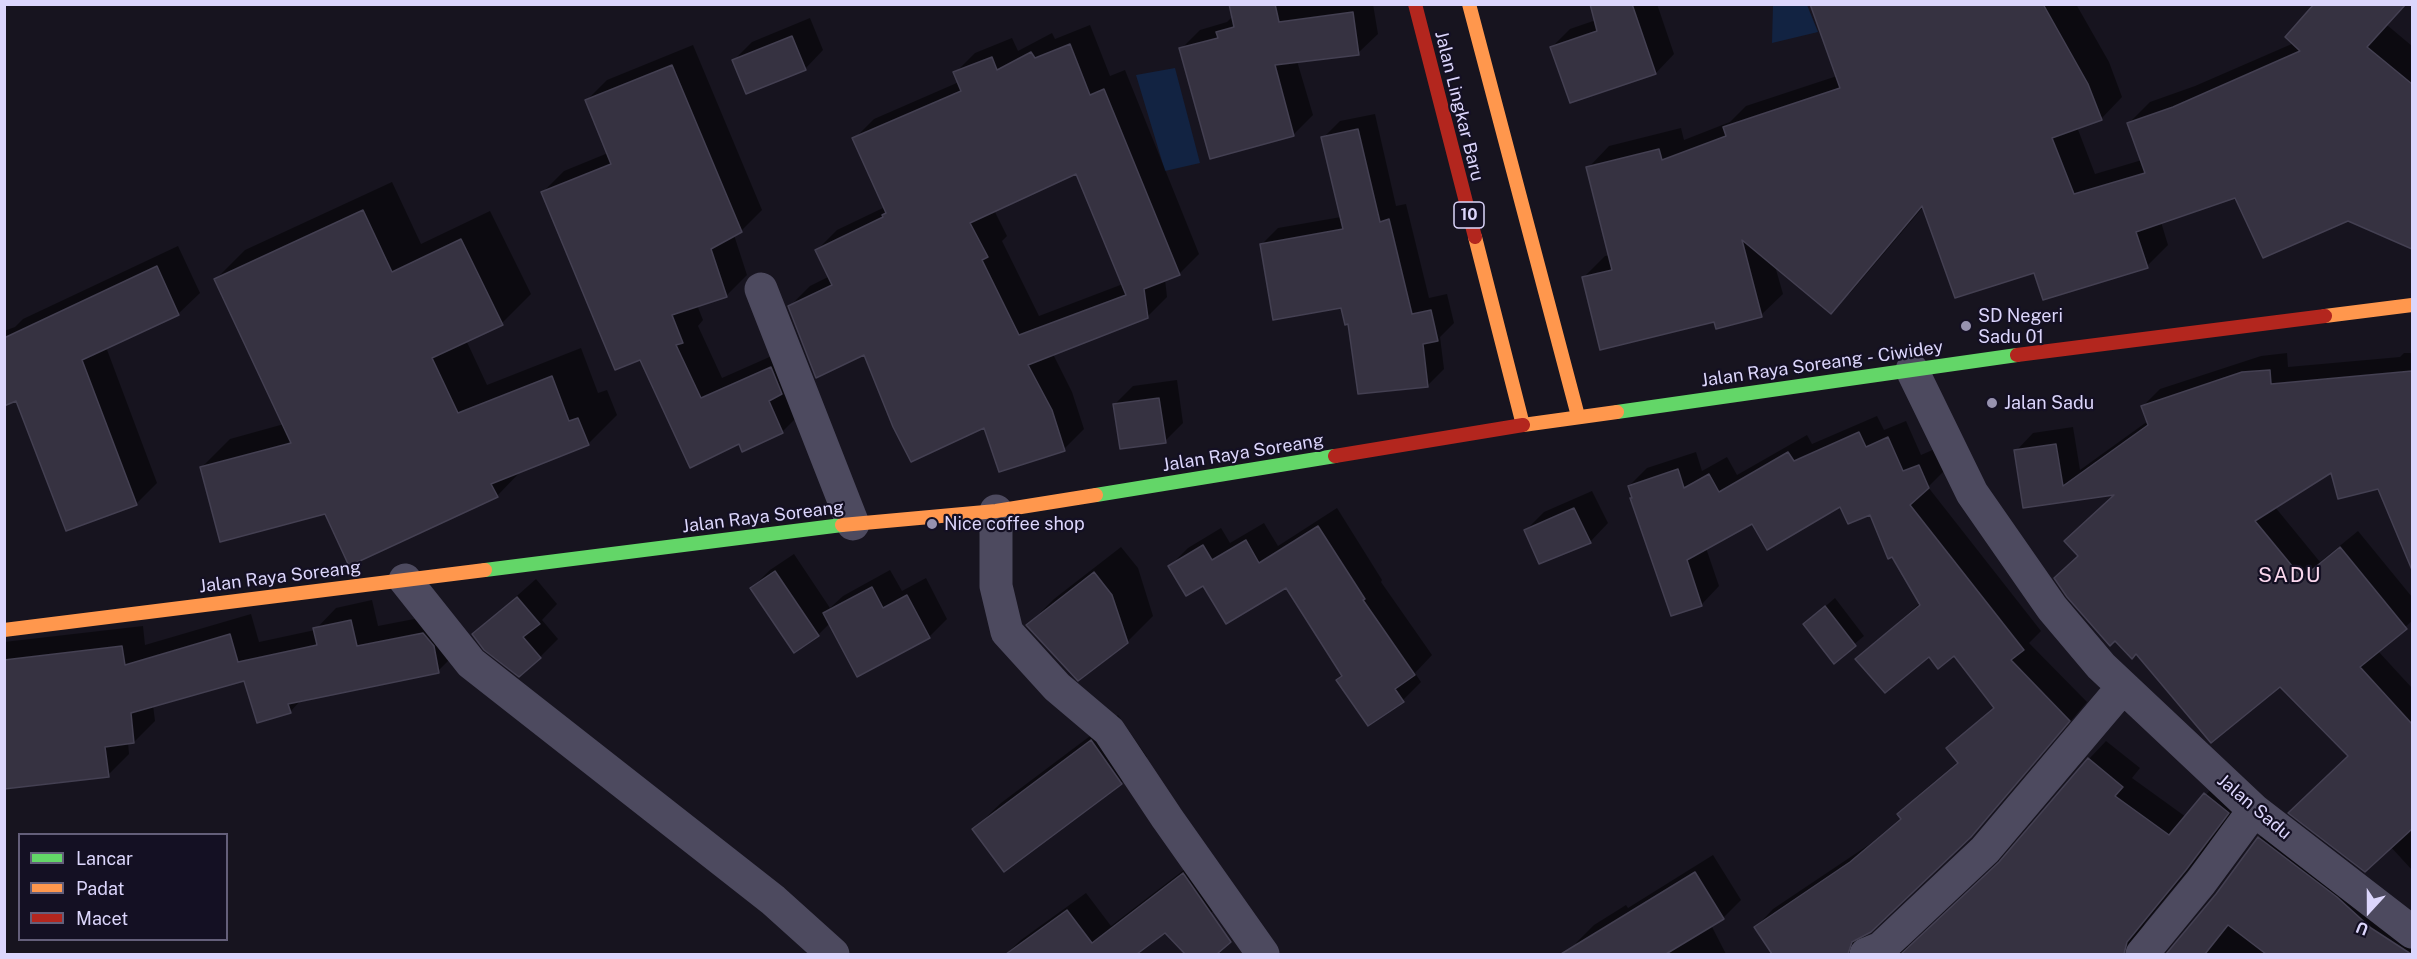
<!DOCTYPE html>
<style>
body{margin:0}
#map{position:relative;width:2417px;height:959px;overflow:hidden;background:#17141f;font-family:"Public Sans",sans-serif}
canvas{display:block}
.frame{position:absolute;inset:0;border:6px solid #dcd6fc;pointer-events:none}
.legend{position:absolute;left:18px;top:833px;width:210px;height:108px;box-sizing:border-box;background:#141023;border:2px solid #645f7a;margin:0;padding:8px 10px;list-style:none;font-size:18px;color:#dcd6fc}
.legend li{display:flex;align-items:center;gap:12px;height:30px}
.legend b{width:30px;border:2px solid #645f7a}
.north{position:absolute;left:2339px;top:881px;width:60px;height:60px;-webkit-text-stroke:4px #141023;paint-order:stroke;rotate:201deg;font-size:16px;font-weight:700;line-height:24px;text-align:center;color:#dcd6fc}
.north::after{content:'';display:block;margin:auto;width:21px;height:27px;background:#dcd6fc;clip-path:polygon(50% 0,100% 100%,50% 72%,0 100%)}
</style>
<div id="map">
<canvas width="2417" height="959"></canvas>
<div class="frame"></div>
<ul class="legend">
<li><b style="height:8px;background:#63d668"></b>Lancar</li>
<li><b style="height:8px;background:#ff974d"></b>Padat</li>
<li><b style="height:8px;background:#b3261e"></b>Macet</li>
</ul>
<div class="north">U</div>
</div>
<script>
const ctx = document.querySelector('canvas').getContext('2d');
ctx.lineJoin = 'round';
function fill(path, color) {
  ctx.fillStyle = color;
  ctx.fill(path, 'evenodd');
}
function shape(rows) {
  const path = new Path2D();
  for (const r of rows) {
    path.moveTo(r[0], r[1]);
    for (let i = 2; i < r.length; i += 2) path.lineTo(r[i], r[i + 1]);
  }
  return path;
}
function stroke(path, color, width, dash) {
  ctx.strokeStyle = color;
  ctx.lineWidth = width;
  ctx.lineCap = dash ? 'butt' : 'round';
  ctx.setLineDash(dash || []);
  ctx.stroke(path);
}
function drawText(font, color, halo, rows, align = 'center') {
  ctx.font = font + ' "Public Sans",sans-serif';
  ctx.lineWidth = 4.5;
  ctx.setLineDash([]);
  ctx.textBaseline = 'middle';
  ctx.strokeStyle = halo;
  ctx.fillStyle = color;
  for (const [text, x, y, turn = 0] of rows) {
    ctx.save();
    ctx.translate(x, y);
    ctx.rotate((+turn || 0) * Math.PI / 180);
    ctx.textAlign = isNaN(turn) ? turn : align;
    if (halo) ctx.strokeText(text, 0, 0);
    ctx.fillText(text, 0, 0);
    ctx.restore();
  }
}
const water = shape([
 [1773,5,1807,5,1818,32,1772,43],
 [1175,68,1200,163,1165,171,1136,75]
]);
const shadow = shape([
 [1231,4,1373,4,1378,34,1358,53,1297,61,1313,115,1293,135,1181,49,1200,30,1227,22,1233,16],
 [1592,4,1657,4,1674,54,1656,73,1571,101,1552,47,1570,29,1596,20],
 [1812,4,2076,4,2109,62,2122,97,2101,119,2077,127,2095,174,2142,160,2129,123,2150,102,2195,86,2294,43,2316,4,2406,4,2387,25,2412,46,2412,89,2393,113,2412,121,2412,247,2348,219,2236,196,2161,222,2168,245,2147,266,2035,271,1924,206,1852,291,1830,312,1775,266,1783,294,1761,315,1715,320,1583,278,1605,256,1610,255,1588,168,1609,146,1681,128,1684,140,1730,122,1746,106,1837,76],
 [810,18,823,50,805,69,734,60,752,42],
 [1090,25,1110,76,1125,70,1199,254,1179,274,1165,279,1167,297,1147,317,1053,354,1072,392,1084,429,1064,449,985,426,790,306,810,286,830,276,817,250,837,230,885,207,854,139,874,119,959,82,955,73,975,53,1012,38,1018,51,1052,33,1055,39],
 [1077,172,1123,284,1039,316,1002,241,1007,236,994,210],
 [693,45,762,210,741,231,734,235,747,275,726,296,697,305,703,320,698,326,722,378,792,347,803,411,782,432,740,442,641,358,543,192,564,171,608,153,586,101,607,80],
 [1375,114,1396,206,1406,204,1429,298,1447,294,1454,323,1440,337,1444,369,1427,386,1349,322,1342,306,1261,245,1278,228,1341,217,1323,138,1340,121],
 [392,182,421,244,490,211,531,294,502,323,466,340,487,385,581,348,598,393,607,390,617,415,588,444,523,469,497,496,326,512,201,468,230,439,284,424,216,279,245,250],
 [178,246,200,293,178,314,106,347,157,483,136,504,17,399,4,405,4,331,15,327,23,319],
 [2287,353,2288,367,2400,357,2404,353,2412,353,2412,566,2379,487,2339,498,2332,471,2275,507,2320,562,2358,531,2412,597,2412,621,2378,651,2412,688,2412,766,2367,798,2394,839,2412,822,2412,870,2390,846,2365,870,2290,812,2350,755,2280,685,2211,741,2136,652,2132,657,2115,639,2110,644,2056,578,2080,555,2066,541,2116,493,2024,506,2016,451,2033,433,2073,427,2080,470,2148,421,2143,406,2160,389,2261,356],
 [1177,380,1183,423,1165,441,1115,404,1133,386],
 [1877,416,1884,430,1906,421,1921,455,1937,448,1946,469,1928,487,2041,631,2029,643,2087,702,1989,817,1865,933,1866,942,1880,954,1774,954,1756,927,1773,909,1870,844,1902,817,1899,814,1917,796,1959,761,1948,749,1995,707,1954,654,1857,659,1920,603,1871,513,1841,505,1752,522,1706,548,1719,586,1702,604,1672,614,1629,486,1647,468,1696,452,1702,471,1727,457,1737,475,1807,435,1812,444],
 [1592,491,1608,523,1590,542,1526,530,1544,512],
 [1337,508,1382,580,1381,582,1432,655,1415,673,1421,682,1403,700,1369,724,1344,675,1286,586,1204,584,1170,566,1188,548,1221,528,1230,543,1264,523,1278,546],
 [1121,547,1138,568,1153,616,1127,642,1028,625,1054,599],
 [794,554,830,608,843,596,890,570,902,591,926,578,947,619,929,637,830,623,818,635,752,588,770,570],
 [536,579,557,604,542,620,558,639,540,657,474,634],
 [1835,598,1864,636,1834,661,1805,624],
 [372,600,378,626,445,613,459,650,438,671,302,699,290,712,245,679,153,705,155,721,134,742,128,742,129,754,108,775,4,787,4,642,143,626,145,645,251,614,259,642,315,630,336,608],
 [1118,715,1147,757,1121,783,974,829,1001,803],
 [2106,741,2140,768,2132,778,2186,817,2223,776,2245,794,2204,851,2145,923,2141,932,2119,954,1889,954,1913,944,2005,858,2089,759],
 [2275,822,2412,929,2412,954,2168,954,2217,895,2259,838],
 [1713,855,1741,900,1723,918,1711,925,1726,954,1584,954,1576,943,1594,925,1626,905,1628,908],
 [1202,856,1229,894,1211,913,1173,939,1165,931,1134,954,1006,954,1021,940,1086,893,1111,926]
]);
const building = shape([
 [1229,4,1275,4,1279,22,1353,12,1359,55,1275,65,1294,136,1210,159,1179,48,1218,38,1216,32,1234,27,1229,4],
 [1590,4,1632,4,1656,74,1570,103,1550,47,1597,31,1590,4],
 [1810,4,2043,4,2088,84,2102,120,2052,138,2074,194,2145,173,2127,123,2173,107,2300,51,2285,37,2314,4,2406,4,2367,47,2412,84,2412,249,2348,221,2263,258,2235,198,2136,232,2148,268,2043,300,2034,273,1955,298,1922,206,1831,314,1742,240,1762,317,1716,329,1714,322,1600,350,1582,277,1612,270,1586,167,1659,149,1662,160,1726,136,1723,127,1840,88,1810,4],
 [792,36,806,70,746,94,732,60,792,36],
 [1070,44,1090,95,1104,89,1180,275,1144,289,1148,318,1028,365,1052,410,1065,451,999,472,984,428,911,462,893,427,864,355,816,378,788,306,832,285,815,250,883,217,882,215,886,213,852,138,961,91,953,72,992,57,997,70,1031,52,1035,58,1070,44],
 [1076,174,1126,295,1019,335,982,260,988,257,970,223,1076,174],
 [672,65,742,232,711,249,727,297,672,315,683,343,676,345,701,398,771,367,782,394,769,401,783,433,742,452,739,444,690,468,640,360,615,370,541,192,611,164,585,100,672,65],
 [1358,129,1380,222,1389,219,1412,314,1431,310,1438,341,1423,344,1428,387,1358,394,1348,324,1345,325,1341,308,1273,320,1260,244,1343,229,1321,137,1358,129],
 [363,210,392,272,461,239,503,325,432,358,458,413,552,376,569,421,578,418,589,445,491,484,498,497,349,566,325,514,220,542,200,467,291,443,214,279,363,210],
 [157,266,179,315,82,360,137,505,66,531,16,401,4,406,4,338,157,266],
 [2270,370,2271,384,2412,371,2412,570,2378,489,2338,499,2331,473,2255,521,2302,578,2340,547,2407,629,2360,667,2412,724,2412,829,2365,872,2288,813,2348,756,2280,687,2211,743,2136,654,2132,659,2115,641,2110,646,2067,597,2054,578,2078,556,2064,541,2114,495,2023,508,2014,450,2056,444,2063,486,2148,425,2141,406,2242,372,2270,370],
 [1159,398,1166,443,1120,449,1113,404,1159,398],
 [1859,432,1866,447,1888,437,1903,471,1919,465,1929,488,1910,505,2024,650,2011,660,2070,721,1971,837,1871,932,1852,942,1848,954,1772,954,1754,927,1850,862,1901,819,1897,814,1958,763,1946,748,1994,708,1954,656,1938,669,1929,657,1885,693,1855,659,1920,605,1892,557,1888,559,1870,515,1848,524,1840,507,1767,550,1752,524,1687,560,1702,606,1671,616,1630,498,1632,498,1628,486,1678,469,1684,488,1709,474,1719,492,1788,452,1794,461,1859,432],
 [1574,508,1591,543,1539,564,1524,530,1574,508],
 [1318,526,1365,599,1363,600,1415,675,1395,689,1404,702,1368,726,1336,680,1342,676,1286,588,1226,624,1203,586,1186,596,1168,566,1203,545,1212,560,1246,540,1259,563,1318,526],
 [775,571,819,636,794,653,750,588,775,571],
 [1094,572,1112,595,1128,643,1078,681,1026,625,1094,572],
 [872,587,883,608,907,595,930,638,857,677,823,613,872,587],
 [517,597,540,624,523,637,541,658,519,677,484,650,472,634,517,597],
 [1825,606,1856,646,1834,664,1803,624,1825,606],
 [351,620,357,646,423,633,434,646,439,673,288,704,291,713,257,723,244,681,131,713,134,743,105,747,109,777,4,789,4,660,122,646,125,665,230,634,238,662,317,645,313,628,351,620],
 [1091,740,1122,784,1004,872,972,829,1091,740],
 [2088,758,2123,787,2115,796,2169,835,2204,793,2229,813,2186,870,2127,942,2124,954,1901,954,1999,862,2088,758],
 [2258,837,2337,897,2371,928,2411,954,2266,954,2228,925,2205,954,2166,954,2216,894,2258,837],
 [1695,872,1724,919,1666,954,1561,954,1695,872],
 [1183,873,1231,942,1217,954,1185,954,1165,933,1137,954,1006,954,1067,910,1092,943,1183,873]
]);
const street = shape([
 [761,289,853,524],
 [1912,370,1972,493,2052,608,2101,666,2254,810,2412,932],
 [996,511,996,586,1007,632,1057,687,1109,731,1167,818,1263,954],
 [405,580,471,663,773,900,833,954],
 [1866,954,1881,948,1985,850,2123,687],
 [2142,954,2201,882,2254,810]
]);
const fast = shape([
 [1617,412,2017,355],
 [1096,495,1335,456],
 [485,570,842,525]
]);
const slow = shape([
 [1469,4,1578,416],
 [1475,237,1523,425,1617,412],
 [2325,316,2412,305],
 [842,525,996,511,1096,495],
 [4,630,485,570]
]);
const jam = shape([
 [1415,4,1475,237],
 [2017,355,2325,316],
 [1335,456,1523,425]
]);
const markers = [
 [1966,326,6,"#9792af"],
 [1992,403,6,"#9792af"],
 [932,524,6,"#9792af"]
];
const shields = [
 [1469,215,30]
];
const shieldNames = [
 ["10",1469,215]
];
const streetNames = [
 ["Jalan Lingkar Baru",1459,106,76],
 ["Jalan Raya Soreang - Ciwidey",1822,364,-8],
 ["Jalan Raya Soreang",1243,453,-9],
 ["Jalan Raya Soreang",763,517,-7],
 ["Jalan Raya Soreang",280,577,-7],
 ["Jalan Sadu",2254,807,40]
];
const poiNames = [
 ["SD Negeri",1978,316],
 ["Sadu 01",1978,337],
 ["Jalan Sadu",2004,403],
 ["Nice coffee shop",944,524]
];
const quarterNames = [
 ["SADU",2290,576]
];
fill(water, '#122342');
fill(shadow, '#0007');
fill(building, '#363241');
stroke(building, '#444052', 1.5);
stroke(street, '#4d4a5f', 33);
stroke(fast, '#63d668', 14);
stroke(slow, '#ff974d', 14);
stroke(jam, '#b3261e', 14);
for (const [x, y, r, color] of markers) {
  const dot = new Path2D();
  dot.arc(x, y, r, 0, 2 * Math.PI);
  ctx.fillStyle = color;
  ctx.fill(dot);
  stroke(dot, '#141023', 2);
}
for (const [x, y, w] of shields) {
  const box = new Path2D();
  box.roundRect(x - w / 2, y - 13, w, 26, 4.5);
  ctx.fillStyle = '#141023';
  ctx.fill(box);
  stroke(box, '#dcd6fc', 1.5);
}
drawText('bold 16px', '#dcd6fc', null, shieldNames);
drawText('18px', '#dcd6fc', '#141023', streetNames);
drawText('18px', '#dcd6fc', '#141023', poiNames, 'left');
ctx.letterSpacing = '1.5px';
drawText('21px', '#fcd8ee', '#141023', quarterNames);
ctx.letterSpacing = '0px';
</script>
